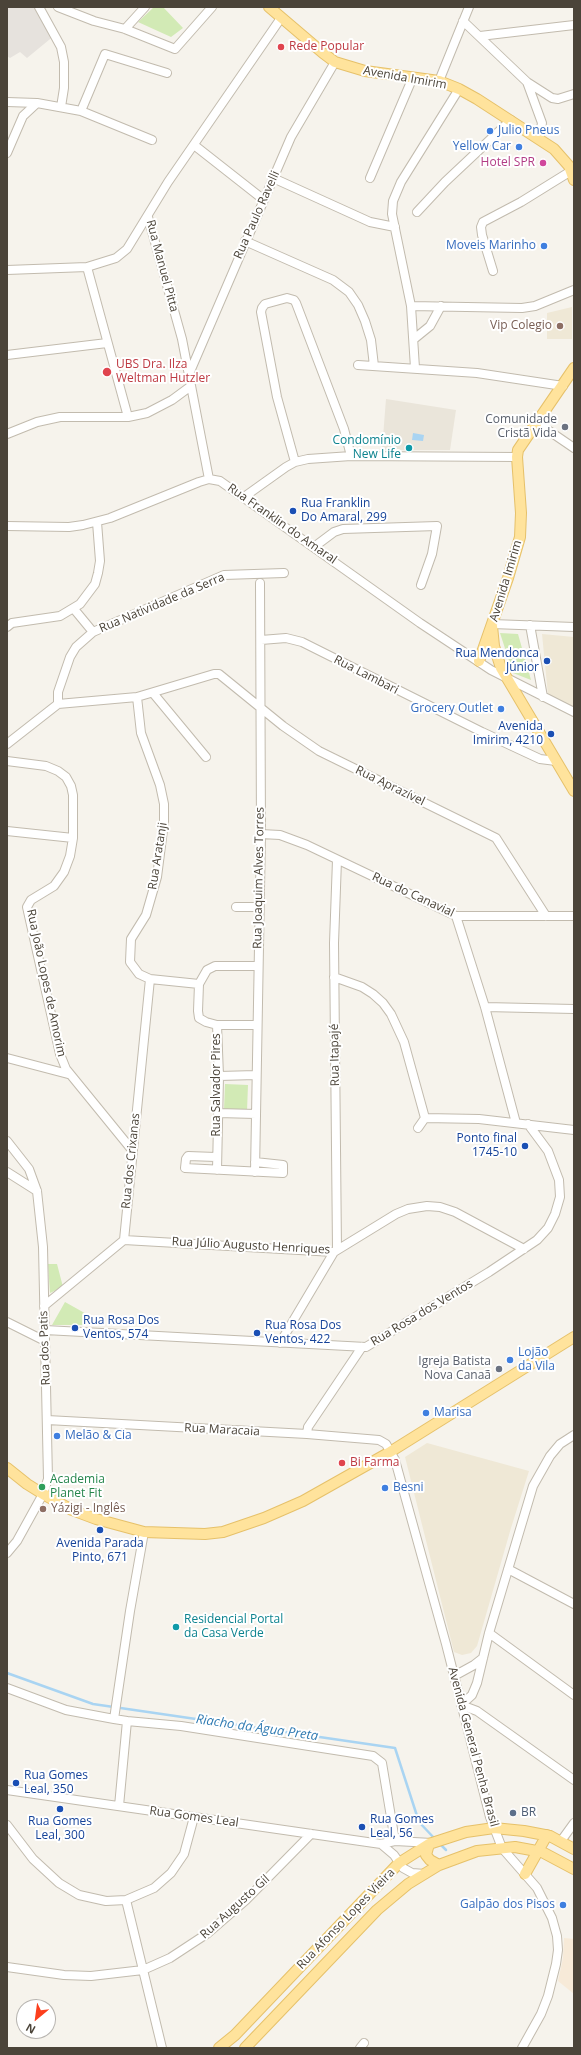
<!DOCTYPE html>
<meta charset="utf-8">
<style>
body{margin:0}
#map{position:relative;width:581px;height:2055px;overflow:hidden;background:#f6f3ec;font-family:"Open Sans",sans-serif}
canvas{display:block}
.frame{position:absolute;inset:0;border:8px solid #4b4439;pointer-events:none}
.north{position:absolute;left:16px;top:1999px;width:40px;height:40px;box-sizing:border-box;background:#fff;border:1px solid #b7b4b0;border-radius:50%;rotate:209deg;font-size:11px;font-weight:700;line-height:16px;text-align:center;color:#4b4439}
.north::after{content:'';display:block;margin:auto;width:14px;height:18px;background:#fc3f1d;clip-path:polygon(50% 0,100% 100%,50% 72%,0 100%)}
</style>
<div id="map">
<canvas width="581" height="2055"></canvas>
<div class="frame"></div>
<div class="north">N</div>
</div>
<script>
const ctx = document.querySelector('canvas').getContext('2d');
ctx.lineJoin = 'round';
function fill(path, color) {
  ctx.fillStyle = color;
  ctx.fill(path, 'evenodd');
}
function shape(rows) {
  const path = new Path2D();
  for (const r of rows) {
    path.moveTo(r[0], r[1]);
    for (let i = 2; i < r.length; i += 2) path.lineTo(r[i], r[i + 1]);
  }
  return path;
}
function stroke(path, color, width, dash) {
  ctx.strokeStyle = color;
  ctx.lineWidth = width;
  ctx.lineCap = dash ? 'butt' : 'round';
  ctx.setLineDash(dash || []);
  ctx.stroke(path);
}
function drawText(font, color, halo, rows, align = 'center') {
  ctx.font = font + ' "Open Sans",sans-serif';
  ctx.lineWidth = 4;
  ctx.setLineDash([]);
  ctx.textBaseline = 'middle';
  ctx.strokeStyle = halo;
  ctx.fillStyle = color;
  for (const [text, x, y, turn = 0] of rows) {
    ctx.save();
    ctx.translate(x, y);
    ctx.rotate((+turn || 0) * Math.PI / 180);
    ctx.textAlign = isNaN(turn) ? turn : align;
    if (halo) ctx.strokeText(text, 0, 0);
    ctx.fillText(text, 0, 0);
    ctx.restore();
  }
}
const residential = shape([
 [386,399,456,410,450,450,382,450]
]);
const commercial = shape([
 [564,1938,574,1939,574,1994,558,1981,563,1958]
]);
const industrial = shape([
 [7,7,37,7,55,35,27,58,20,52,10,58,7,56]
]);
const education = shape([
 [572,307,572,339,547,339,547,313],
 [542,634,574,637,574,707,548,695],
 [427,1443,529,1471,511,1528,477,1646,471,1653,462,1655,454,1652,405,1457]
]);
const green = shape([
 [154,7,163,7,183,28,171,37,138,22],
 [500,633,518,634,531,680,513,673],
 [225,1084,248,1085,247,1111,224,1110],
 [48,1264,57,1264,63,1287,50,1293],
 [65,1302,90,1316,85,1325,52,1325]
]);
const water = shape([
 [413,433,424,435,423,441,412,440]
]);
const stream = shape([
 [7,1673,93,1704,395,1748,419,1822,435,1839],
 [440,1844,446,1850]
]);
const minor = shape([
 [39,7,61,47,64,62,64,88,61,107],
 [58,7,94,21,125,29,175,49,212,7],
 [463,21,527,82,542,123,539,138],
 [125,29,145,7],
 [480,36,574,25],
 [439,81,469,7],
 [527,82,552,98,558,99,574,94],
 [7,102,37,103],
 [81,111,105,54,167,73],
 [194,145,264,200],
 [7,153,23,116,37,103,81,111,152,140],
 [273,178,370,222,395,227],
 [370,178,413,77],
 [417,212,445,182,511,120],
 [148,217,182,339,209,479],
 [245,241,333,280,349,292,358,305,365,321,371,340,374,366],
 [87,267,128,417],
 [7,270,87,267,116,258,127,249,168,182,281,18],
 [493,271,482,235,481,227,483,222,521,202,571,171],
 [411,306,522,308,535,306,574,290],
 [414,339,430,326,441,306],
 [7,355,107,343],
 [358,365,477,373,563,386],
 [415,368,411,306,392,214,393,201,401,182,459,89],
 [189,374,291,137,335,62],
 [536,422,574,448],
 [7,434,37,422,60,417,128,417,147,413,172,400,191,386],
 [295,462,277,397,261,312,262,308,265,304,287,298,294,300,296,303,344,429,351,456],
 [244,497,286,467,295,462,308,459,351,456,517,457],
 [7,526,69,527,83,525,110,518,199,482,209,479,220,481,420,623,491,670,574,712],
 [314,547,334,532,343,529,437,526,432,554,421,585],
 [74,609,93,632],
 [492,624,574,627],
 [530,625,543,697],
 [7,627,12,623,60,616,80,604,95,584,98,573,100,561,97,522],
 [261,640,286,638,302,642,482,732,540,759,556,761],
 [153,693,206,757],
 [137,697,141,733,160,785,164,804,164,822,157,877,146,915,131,939,130,962,139,974,150,979,199,984],
 [58,704,137,697,214,674,219,674,283,726,319,751,496,838,546,916],
 [58,704,58,692,70,657,76,647,93,632,224,575,284,573],
 [7,744,58,704],
 [7,761,46,766,58,771,66,777,71,786,73,795,73,838,70,856,64,872,54,886,31,900,27,907,60,1054,66,1069,132,1150],
 [7,831,73,838],
 [261,834,280,835,307,845,456,916,574,916],
 [236,907,259,907],
 [456,916,485,1007,516,1123],
 [334,977,362,987,373,994,383,1003,391,1014,404,1042,425,1118,418,1128],
 [485,1007,574,1009],
 [257,1025,217,1025,206,1022,199,1018,198,1011,199,984,207,970,215,966,258,966],
 [7,1058,68,1074],
 [219,1076,256,1075],
 [218,1113,256,1114],
 [425,1118,479,1119,574,1130],
 [7,1141,29,1169,37,1191,43,1247,48,1479,43,1494,17,1541,7,1553],
 [216,1157,188,1156,186,1159,185,1168,283,1173,283,1165,255,1162],
 [217,1170,219,1076,217,1025],
 [7,1172,37,1191],
 [255,1172,261,834,260,583],
 [124,1240,334,1252,396,1214,408,1209,427,1206,440,1207,455,1212,524,1249],
 [337,1250,334,943,337,860],
 [44,1306,124,1240,150,979],
 [7,1322,45,1341],
 [45,1330,366,1347,489,1272,537,1240,548,1228,555,1214,560,1197,559,1180,548,1151,528,1124],
 [280,1343,334,1252],
 [47,1420,307,1434,379,1440,386,1444,395,1460,446,1644,490,1817,502,1848,537,1888,552,1918,557,1936,558,1950,556,1964,548,1996,541,2014,522,2048],
 [307,1434,308,1427,362,1347],
 [574,1435,560,1444,550,1456,533,1486,489,1633,477,1683,472,1695,461,1705,477,1711,574,1780],
 [508,1569,574,1604],
 [489,1633,574,1695],
 [454,1676,474,1665,483,1658],
 [7,1688,66,1710,114,1719],
 [127,1721,181,1726,373,1756,382,1763,395,1841],
 [7,1790,381,1844,395,1841,432,1843],
 [119,1806,127,1721,114,1719,130,1611,144,1532],
 [7,1825,33,1859,59,1883,79,1895,106,1901,126,1900,154,1888,171,1873,184,1854,194,1817],
 [561,1841,574,1823],
 [381,1844,394,1855,403,1868,412,1873,425,1874],
 [126,1900,162,2048],
 [7,1967,64,1975,91,1976,143,1970,170,1958,208,1933,246,1900,311,1834],
 [360,2048,364,2043]
]);
const major = shape([
 [269,7,323,53,335,62,365,71,439,81,459,89,477,99,554,149,569,166,574,180],
 [492,626,494,646,501,668,574,791],
 [479,661,508,578,520,537,521,513,517,457,518,450,574,368],
 [7,1468,27,1484,43,1494,72,1510,96,1519,144,1532,205,1534,223,1532,264,1518,303,1501,390,1452,574,1337],
 [429,1844,426,1855,430,1860,439,1865],
 [525,1874,547,1835],
 [219,2048,235,2035,399,1863,429,1844,466,1832,494,1828,524,1831,550,1836,574,1849],
 [245,2048,377,1910,408,1884,439,1865,477,1851,515,1847,542,1852,574,1869]
]);
const markers = [
 [281,47,4,"#e0444e"],
 [490,131,4,"#3f7fe0"],
 [519,147,4,"#3f7fe0"],
 [543,163,4,"#d1479c"],
 [544,246,4,"#3f7fe0"],
 [560,326,4,"#8d6e63"],
 [107,372,5,"#e0444e"],
 [565,427,4,"#6b7280"],
 [409,448,4,"#0f9aa8"],
 [293,511,4,"#1a4fb4"],
 [547,661,4,"#1a4fb4"],
 [501,709,4,"#3f7fe0"],
 [551,734,4,"#1a4fb4"],
 [525,1146,4,"#1a4fb4"],
 [75,1328,4,"#1a4fb4"],
 [257,1333,4,"#1a4fb4"],
 [510,1360,4,"#3f7fe0"],
 [499,1369,4,"#6b7280"],
 [426,1413,4,"#3f7fe0"],
 [57,1436,4,"#3f7fe0"],
 [342,1463,4,"#e0444e"],
 [42,1487,4,"#2e9e5b"],
 [385,1488,4,"#3f7fe0"],
 [43,1509,4,"#8d6e63"],
 [100,1530,4,"#1a4fb4"],
 [176,1627,4,"#0f9aa8"],
 [16,1783,4,"#1a4fb4"],
 [60,1809,4,"#1a4fb4"],
 [513,1813,4,"#5c6f8a"],
 [362,1827,4,"#1a4fb4"],
 [563,1905,4,"#3f7fe0"]
];
const healthNames = [
 ["Rede Popular",289,47],
 ["UBS Dra. Ilza",116,365],
 ["Weltman Hutzler",116,379],
 ["Bi Farma",350,1463]
];
const streetNames = [
 ["Avenida Imirim",405,78,10],
 ["Rua Paulo Ravelli",257,215,-66],
 ["Rua Manuel Pitta",162,266,75],
 ["Rua Franklin do Amaral",282,524,35],
 ["Avenida Imirim",506,581,-73],
 ["Rua Natividade da Serra",162,603,-23],
 ["Rua Lambari",366,675,27],
 ["Rua Aprazível",390,786,26],
 ["Rua Aratanji",158,856,-81],
 ["Rua Joaquim Alves Torres",259,878,-89],
 ["Rua do Canavial",413,895,25],
 ["Rua João Lopes de Amorim",46,983,78],
 ["Rua Itapajé",335,1055,-91],
 ["Rua Salvador Pires",217,1085,-90],
 ["Rua dos Crixanas",131,1161,-84],
 ["Rua Júlio Augusto Henriques",251,1246,3],
 ["Rua Rosa dos Ventos",422,1313,-31],
 ["Rua dos Patis",45,1348,-92],
 ["Rua Maracaia",222,1430,3],
 ["Avenida General Penha Brasil",473,1747,75],
 ["Rua Gomes Leal",194,1817,8],
 ["Rua Augusto Gil",235,1907,-42],
 ["Rua Afonso Lopes Vieira",346,1919,-46]
];
const shopNames = [
 ["Julio Pneus",498,131],
 ["Yellow Car",511,147,"right"],
 ["Moveis Marinho",536,246,"right"],
 ["Grocery Outlet",493,709,"right"],
 ["Lojão",518,1353],
 ["da Vila",518,1367],
 ["Marisa",434,1413],
 ["Melão & Cia",65,1436],
 ["Besni",393,1488],
 ["Galpão dos Pisos",555,1905,"right"]
];
const hotelNames = [
 ["Hotel SPR",535,163]
];
const educationNames = [
 ["Vip Colegio",552,326],
 ["Yázigi - Inglês",51,1509,"left"]
];
const worshipNames = [
 ["Comunidade",557,420],
 ["Cristã Vida",557,434],
 ["Igreja Batista",491,1362],
 ["Nova Canaã",491,1376]
];
const cultureNames = [
 ["Condomínio",401,441],
 ["New Life",401,455],
 ["Residencial Portal",184,1620,"left"],
 ["da Casa Verde",184,1634,"left"]
];
const transitNames = [
 ["Rua Franklin",301,504],
 ["Do Amaral, 299",301,518],
 ["Rua Mendonca",539,654,"right"],
 ["Júnior",539,668,"right"],
 ["Avenida",543,727,"right"],
 ["Imirim, 4210",543,741,"right"],
 ["Ponto final",517,1139,"right"],
 ["1745-10",517,1153,"right"],
 ["Rua Rosa Dos",83,1321],
 ["Ventos, 574",83,1335],
 ["Rua Rosa Dos",265,1326],
 ["Ventos, 422",265,1340],
 ["Avenida Parada",100,1544,"center"],
 ["Pinto, 671",100,1558,"center"],
 ["Rua Gomes",24,1776],
 ["Leal, 350",24,1790],
 ["Rua Gomes",370,1820],
 ["Leal, 56",370,1834],
 ["Rua Gomes",60,1822,"center"],
 ["Leal, 300",60,1836,"center"]
];
const leisureNames = [
 ["Academia",50,1480],
 ["Planet Fit",50,1494]
];
const serviceNames = [
 ["BR",521,1813]
];
const waterNames = [
 ["Riacho da Água Preta",257,1728,8]
];
fill(residential, '#eae5da');
fill(commercial, '#f7ead8');
fill(industrial, '#e6e2dd');
fill(education, '#efe8d6');
fill(green, '#d2eab5');
fill(water, '#a9d4f2');
stroke(stream, '#a9d4f2', 2.5);
stroke(minor, '#c2bbae', 10);
stroke(major, '#e6c16a', 12);
stroke(minor, '#fff', 8);
stroke(major, '#ffe39c', 10);
for (const [x, y, r, color] of markers) {
  const dot = new Path2D();
  dot.arc(x, y, r, 0, 2 * Math.PI);
  ctx.fillStyle = color;
  ctx.fill(dot);
  stroke(dot, '#fff', 1.5);
}
drawText('12px', '#be3a42', '#fff', healthNames, 'left');
drawText('12px', '#4b4439', '#fff', streetNames);
drawText('12px', '#366cbe', '#fff', shopNames, 'left');
drawText('12px', '#b23c85', '#fff', hotelNames, 'right');
drawText('12px', '#785e54', '#fff', educationNames, 'right');
drawText('12px', '#5b616d', '#fff', worshipNames, 'right');
drawText('12px', '#0d838f', '#fff', cultureNames, 'right');
drawText('12px', '#164399', '#fff', transitNames, 'left');
drawText('12px', '#27864d', '#fff', leisureNames, 'left');
drawText('12px', '#4e5e75', '#fff', serviceNames, 'left');
drawText('italic 13px', '#2e7ab2', '#fff', waterNames);
</script>
